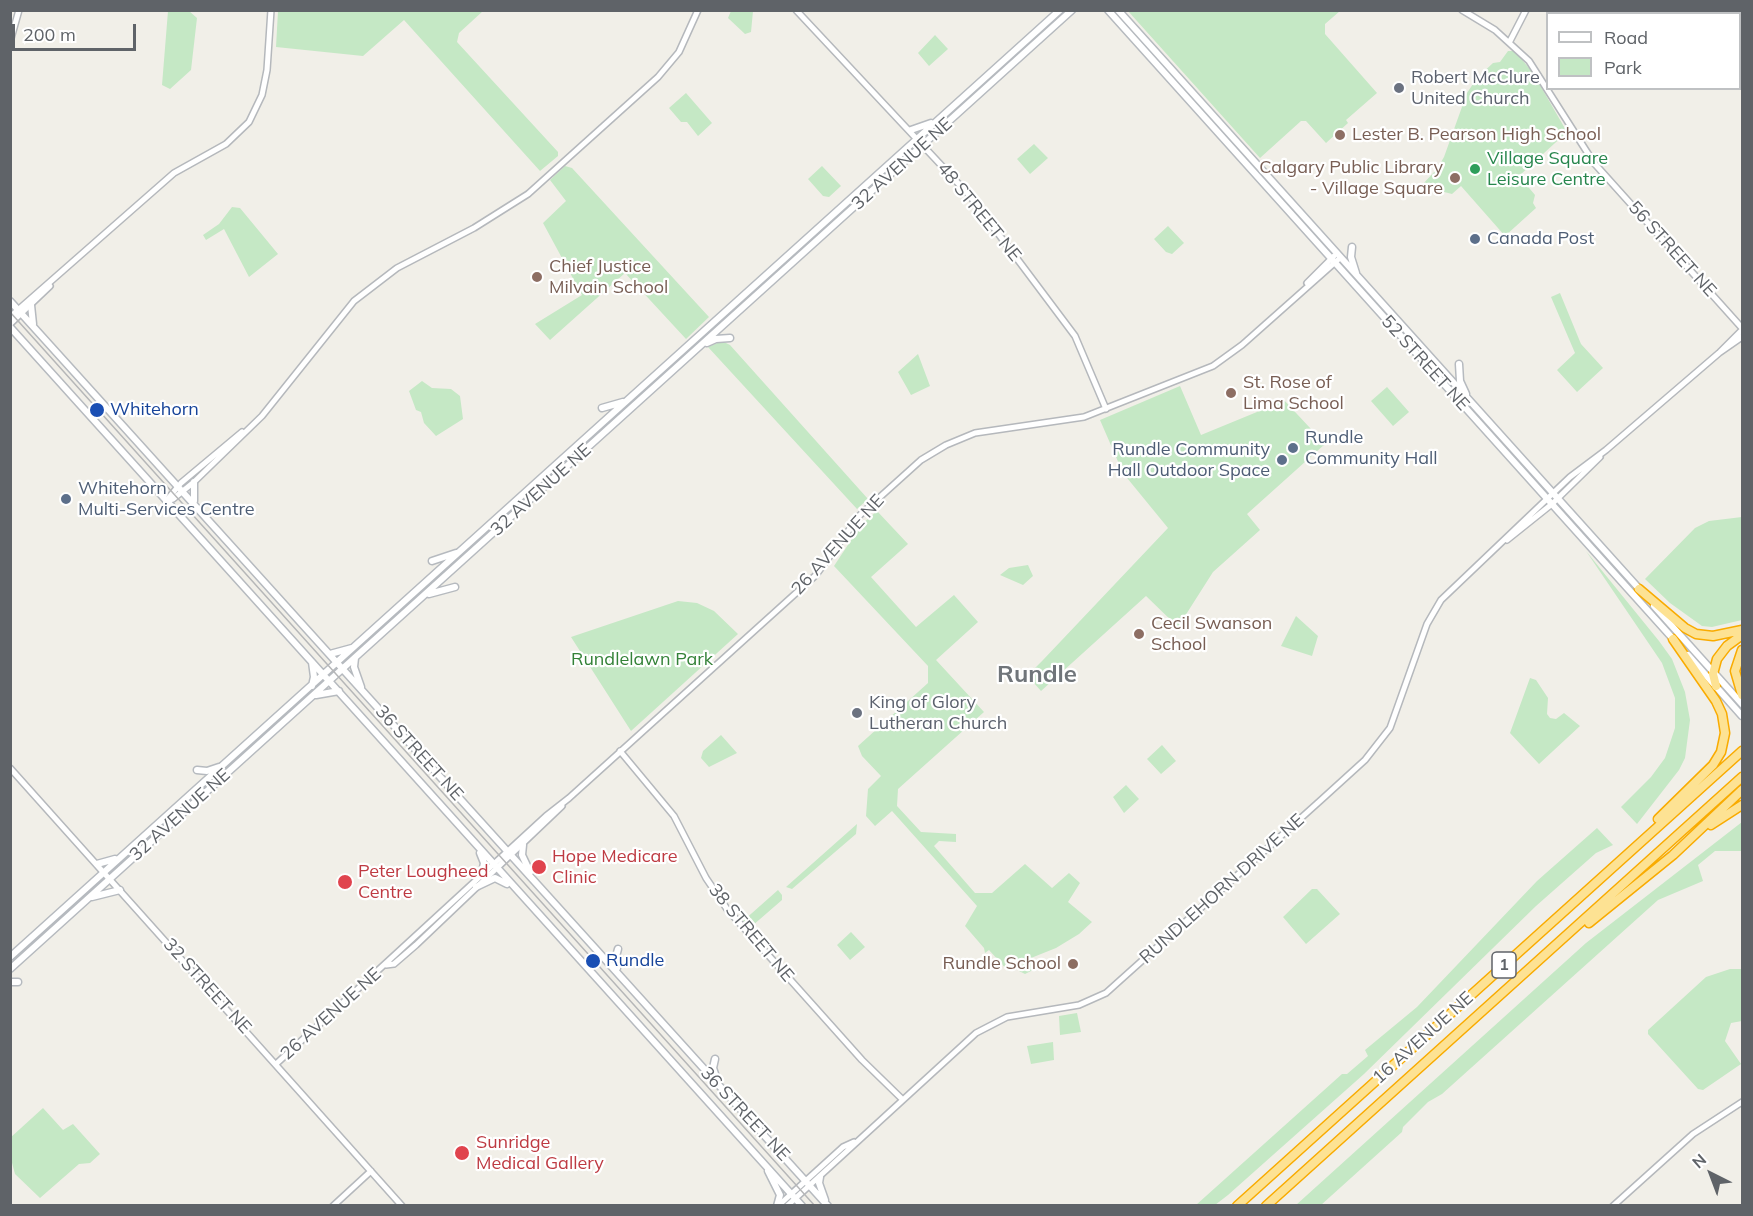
<!DOCTYPE html>
<style>
body{margin:0}
#map{position:relative;width:1753px;height:1216px;overflow:hidden;background:#f1efe8;font-family:Mulish,sans-serif}
canvas{display:block}
.frame{position:absolute;inset:0;border:12px solid #5f6368;pointer-events:none}
.legend{position:absolute;left:1546px;top:12px;width:195px;height:78px;box-sizing:border-box;background:#fff;border:2px solid #bfc1c3;margin:0;padding:8px 10px;list-style:none;font-size:18px;color:#5f6368}
.legend li{display:flex;align-items:center;gap:12px;height:30px}
.legend b{width:30px;border:2px solid #bfc1c3}
.north{position:absolute;left:1681px;top:1144px;width:60px;height:60px;-webkit-text-stroke:4px #fff;paint-order:stroke;rotate:318deg;font-size:16px;font-weight:700;line-height:24px;text-align:center;color:#5f6368}
.north::after{content:'';display:block;margin:auto;width:21px;height:27px;background:#5f6368;clip-path:polygon(50% 0,100% 100%,50% 72%,0 100%)}
.scale{position:absolute;left:12px;top:24px;width:124px;height:27px;box-sizing:border-box;border:3px solid #5f6368;border-top:0;padding-left:8px;font-size:18px;line-height:21px;white-space:nowrap;color:#5f6368;-webkit-text-stroke:4px #fff;paint-order:stroke}
</style>
<div id="map">
<canvas width="1753" height="1216"></canvas>
<div class="frame"></div>
<ul class="legend">
<li><b style="height:8px;background:#fff"></b>Road</li>
<li><b style="height:16px;background:#c5e8c5"></b>Park</li>
</ul>
<div class="north">N</div>
<div class="scale">200 m</div>
</div>
<script>
const ctx = document.querySelector('canvas').getContext('2d');
ctx.lineJoin = 'round';
function fill(path, color) {
  ctx.fillStyle = color;
  ctx.fill(path, 'evenodd');
}
function shape(rows) {
  const path = new Path2D();
  for (const r of rows) {
    path.moveTo(r[0], r[1]);
    for (let i = 2; i < r.length; i += 2) path.lineTo(r[i], r[i + 1]);
  }
  return path;
}
function stroke(path, color, width, dash) {
  ctx.strokeStyle = color;
  ctx.lineWidth = width;
  ctx.lineCap = dash ? 'butt' : 'round';
  ctx.setLineDash(dash || []);
  ctx.stroke(path);
}
function drawText(font, color, halo, rows, align = 'center') {
  ctx.font = font + ' Mulish,sans-serif';
  ctx.lineWidth = 4.5;
  ctx.setLineDash([]);
  ctx.textBaseline = 'middle';
  ctx.strokeStyle = halo;
  ctx.fillStyle = color;
  for (const [text, x, y, turn = 0] of rows) {
    ctx.save();
    ctx.translate(x, y);
    ctx.rotate((+turn || 0) * Math.PI / 180);
    ctx.textAlign = isNaN(turn) ? turn : align;
    if (halo) ctx.strokeText(text, 0, 0);
    ctx.fillText(text, 0, 0);
    ctx.restore();
  }
}
const green = shape([
 [168,11,189,11,197,18,191,70,170,89,162,85],
 [278,11,483,11,459,33,457,42,558,152,558,156,540,171,404,20,363,56,276,47],
 [731,11,753,11,751,32,745,34,728,18],
 [1128,11,1340,11,1325,24,1325,34,1377,93,1346,120,1348,123,1326,143,1306,121,1301,121,1260,158],
 [935,35,948,49,929,66,918,53],
 [1508,51,1515,51,1533,73,1567,132,1519,176,1535,195,1533,203,1536,208,1505,236,1461,186,1452,194,1421,186,1437,169,1444,157,1467,93,1477,78,1493,63,1500,62],
 [686,93,712,123,698,136,687,122,681,122,669,108],
 [1034,144,1048,158,1030,174,1017,159],
 [565,166,572,168,709,317,686,339,625,273,550,340,535,324,582,295,543,223,566,201,550,180],
 [822,166,841,186,829,197,823,196,808,179],
 [232,207,240,208,278,254,249,277,224,229,206,240,203,235,219,224],
 [1168,226,1184,243,1172,254,1166,252,1154,239],
 [1560,293,1581,344,1603,368,1577,392,1557,370,1575,353,1551,297],
 [722,341,730,345,868,499,857,509,708,347],
 [918,354,930,386,911,395,898,372],
 [422,381,432,388,451,389,460,396,463,419,436,436,424,423,421,412,416,410,409,391],
 [1180,386,1201,435,1274,405,1283,399,1325,444,1247,514,1260,530,1213,572,1178,627,1146,596,1041,691,1025,673,1031,672,1043,660,1168,528,1123,473,1100,420],
 [1387,387,1409,412,1393,426,1371,401],
 [877,511,908,544,871,577,916,627,954,595,978,622,936,660,984,712,898,789,897,806,921,832,956,834,956,842,939,841,934,846,975,893,992,893,1025,864,1052,888,1069,873,1080,883,1068,902,1092,922,1079,934,1056,948,1031,958,1037,968,1025,974,1019,971,1026,960,1008,971,989,950,985,953,984,948,965,926,977,906,892,811,875,826,866,816,868,789,881,776,862,756,858,746,928,683,928,666,834,566,861,525],
 [1742,517,1742,620,1712,627,1702,626,1670,603,1645,579,1695,528,1709,521],
 [1586,551,1659,641,1672,659,1685,692,1690,720,1685,758,1679,770,1637,824,1621,807,1651,777,1665,758,1675,728,1675,698,1662,663],
 [1028,565,1033,576,1023,585,1000,575,1009,568],
 [678,601,697,603,714,611,738,634,631,731,571,637],
 [1296,616,1318,636,1312,656,1281,646],
 [1530,678,1536,680,1548,698,1547,714,1550,718,1556,719,1564,713,1580,726,1539,764,1510,733],
 [721,735,737,753,709,767,701,758,703,751],
 [1162,745,1176,761,1161,774,1147,759],
 [1126,785,1139,799,1124,813,1113,797],
 [1742,822,1742,851,1715,851,1698,865,1703,881,1658,900,1442,1094,1428,1102,1403,1127,1402,1132,1321,1205,1296,1205,1586,943],
 [857,824,856,834,792,889,786,887],
 [1597,828,1613,845,1596,853,1536,906,1364,1074,1228,1195,1215,1205,1196,1205,1342,1074,1347,1074,1368,1056,1365,1050,1417,1007,1537,881],
 [1312,889,1317,889,1340,914,1306,944,1283,917],
 [778,890,782,895,782,900,752,926,748,926,743,921],
 [851,932,865,947,850,960,837,945],
 [1730,969,1742,969,1742,1021,1731,1023,1725,1041,1741,1064,1703,1090,1698,1089,1648,1034,1648,1030,1706,977],
 [1077,1013,1081,1032,1060,1035,1059,1016],
 [1053,1042,1054,1060,1031,1064,1027,1046],
 [43,1108,63,1130,73,1124,100,1154,90,1163,79,1164,40,1198,15,1174,11,1159,10,1138]
]);
const tertiary = shape([
 [796,10,970,196,1075,336,1106,409],
 [1462,10,1495,30,1529,61,1594,163,1742,328],
 [1510,41,1526,10],
 [10,42,19,10],
 [1307,283,1334,256],
 [10,317,174,173,226,144,249,122,262,95,267,70,271,10],
 [10,324,50,286],
 [1720,352,1742,330],
 [166,501,173,499,194,482,262,416,354,301,397,268,474,228,528,194,658,77,679,52,698,10],
 [166,501,181,483,242,432],
 [1507,540,1552,504,1600,457],
 [620,751,674,816,706,878,727,909,862,1060,901,1098],
 [10,768,402,1206],
 [386,965,394,964,416,945,562,806],
 [276,1064,546,816,569,798,816,575,860,515,921,460,946,445,975,433,1084,417,1213,366,1242,345,1340,258],
 [333,1206,371,1171],
 [778,1206,843,1147,854,1142],
 [787,1206,976,1033,1007,1017,1079,1005,1106,993,1321,800,1365,760,1390,728,1427,624,1441,600,1570,477,1606,450,1719,353,1742,337],
 [1613,1206,1693,1134,1742,1102]
]);
const secondary = shape([
 [1108,10,1675,641],
 [1118,10,1642,592],
 [911,130,931,123],
 [1352,247,1351,257,1356,273],
 [10,301,828,1206],
 [31,305,33,324],
 [10,327,802,1206],
 [707,343,716,339,730,338],
 [1459,364,1460,381,1466,394],
 [602,408,623,402],
 [194,482,194,501],
 [432,561,456,553],
 [429,594,455,587],
 [1654,606,1742,704],
 [330,654,352,648],
 [1688,655,1742,716],
 [355,658,354,667,361,687],
 [312,662,314,677,312,686],
 [316,695,339,691],
 [197,770,207,771,219,767],
 [523,845,522,855,530,872],
 [480,853,484,863,482,873],
 [97,864,115,859],
 [476,887,495,878,507,884],
 [92,897,120,890],
 [10,957,1060,10],
 [617,968,615,960,618,949],
 [10,969,1072,10],
 [10,982,18,982],
 [715,1059,713,1068,717,1080],
 [768,1171,780,1195,777,1206],
 [820,1177,819,1183,825,1200]
]);
const motorway = shape([
 [1639,589,1685,628,1696,634,1713,636,1742,630],
 [1742,650,1735,671,1742,695],
 [1716,686,1713,674,1717,659,1727,646,1742,635],
 [1658,819,1713,765,1721,752,1725,733,1722,714,1716,701,1673,639],
 [1711,825,1742,805],
 [1589,923,1673,855,1742,790],
 [1237,1206,1742,751],
 [1266,1206,1742,777]
]);
const tram = shape([
 [10,312,815,1206]
]);
const markers = [
 [1399,88,6,"#6b7280"],
 [1340,135,6,"#8d6e63"],
 [1475,169,6,"#2e9e5b"],
 [1455,178,6,"#8d6e63"],
 [1475,239,6,"#5c6f8a"],
 [537,277,6,"#8d6e63"],
 [1231,393,6,"#8d6e63"],
 [97,410,8,"#1a4fb4"],
 [1293,448,6,"#5c6f8a"],
 [1282,460,6,"#5c6f8a"],
 [66,499,6,"#5c6f8a"],
 [1139,634,6,"#8d6e63"],
 [857,713,6,"#6b7280"],
 [539,867,8,"#e0444e"],
 [345,882,8,"#e0444e"],
 [593,961,8,"#1a4fb4"],
 [1073,964,6,"#8d6e63"],
 [462,1153,8,"#e0444e"]
];
const shields = [
 [1504,965,24]
];
const shieldNames = [
 ["1",1504,965]
];
const worshipNames = [
 ["Robert McClure",1411,78],
 ["United Church",1411,99],
 ["King of Glory",869,703],
 ["Lutheran Church",869,724]
];
const educationNames = [
 ["Lester B. Pearson High School",1352,135],
 ["Calgary Public Library",1443,168,"right"],
 ["- Village Square",1443,189,"right"],
 ["Chief Justice",549,267],
 ["Milvain School",549,288],
 ["St. Rose of",1243,383],
 ["Lima School",1243,404],
 ["Cecil Swanson",1151,624],
 ["School",1151,645],
 ["Rundle School",1061,964,"right"]
];
const leisureNames = [
 ["Village Square",1487,159],
 ["Leisure Centre",1487,180]
];
const streetNames = [
 ["32 AVENUE NE",902,164,-42],
 ["48 STREET NE",979,212,51],
 ["56 STREET NE",1672,249,48],
 ["52 STREET NE",1425,363,48],
 ["32 AVENUE NE",541,490,-42],
 ["26 AVENUE NE",838,545,-48],
 ["36 STREET NE",419,753,48],
 ["32 AVENUE NE",180,815,-42],
 ["RUNDLEHORN DRIVE NE",1222,889,-42],
 ["38 STREET NE",751,933,50],
 ["32 STREET NE",207,986,48],
 ["26 AVENUE NE",331,1014,-42],
 ["16 AVENUE NE",1423,1038,-42],
 ["36 STREET NE",745,1114,47]
];
const serviceNames = [
 ["Canada Post",1487,239],
 ["Rundle",1305,438],
 ["Community Hall",1305,459],
 ["Rundle Community",1270,450,"right"],
 ["Hall Outdoor Space",1270,471,"right"],
 ["Whitehorn",78,489],
 ["Multi-Services Centre",78,510]
];
const transitNames = [
 ["Whitehorn",110,410],
 ["Rundle",606,961]
];
const parkNames = [
 ["Rundlelawn Park",642,660]
];
const healthNames = [
 ["Hope Medicare",552,857],
 ["Clinic",552,878],
 ["Peter Lougheed",358,872],
 ["Centre",358,893],
 ["Sunridge",476,1143],
 ["Medical Gallery",476,1164]
];
const districtNames = [
 ["Rundle",1037,675]
];
fill(green, '#c5e8c5');
stroke(tertiary, '#b5b8bc', 8);
stroke(secondary, '#b6babf', 9);
stroke(motorway, '#f9ab00', 11);
stroke(tertiary, '#fff', 5);
stroke(secondary, '#fff', 6);
stroke(motorway, '#fde293', 8);
stroke(tram, '#b6b7b8', 1.5);
for (const [x, y, r, color] of markers) {
  const dot = new Path2D();
  dot.arc(x, y, r, 0, 2 * Math.PI);
  ctx.fillStyle = color;
  ctx.fill(dot);
  stroke(dot, '#fff', 2);
}
for (const [x, y, w] of shields) {
  const box = new Path2D();
  box.roundRect(x - w / 2, y - 13, w, 26, 4.5);
  ctx.fillStyle = '#fff';
  ctx.fill(box);
  stroke(box, '#5f6368', 1.5);
}
drawText('bold 16px', '#5f6368', null, shieldNames);
drawText('18px', '#5b616d', '#fff', worshipNames, 'left');
drawText('18px', '#785e54', '#fff', educationNames, 'left');
drawText('18px', '#27864d', '#fff', leisureNames, 'left');
drawText('18px', '#5f6368', '#fff', streetNames);
drawText('18px', '#4e5e75', '#fff', serviceNames, 'left');
drawText('18px', '#164399', '#fff', transitNames, 'left');
drawText('18px', '#348238', '#fff', parkNames);
drawText('18px', '#be3a42', '#fff', healthNames, 'left');
drawText('bold 24px', '#70757a', '#fff', districtNames);
</script>
